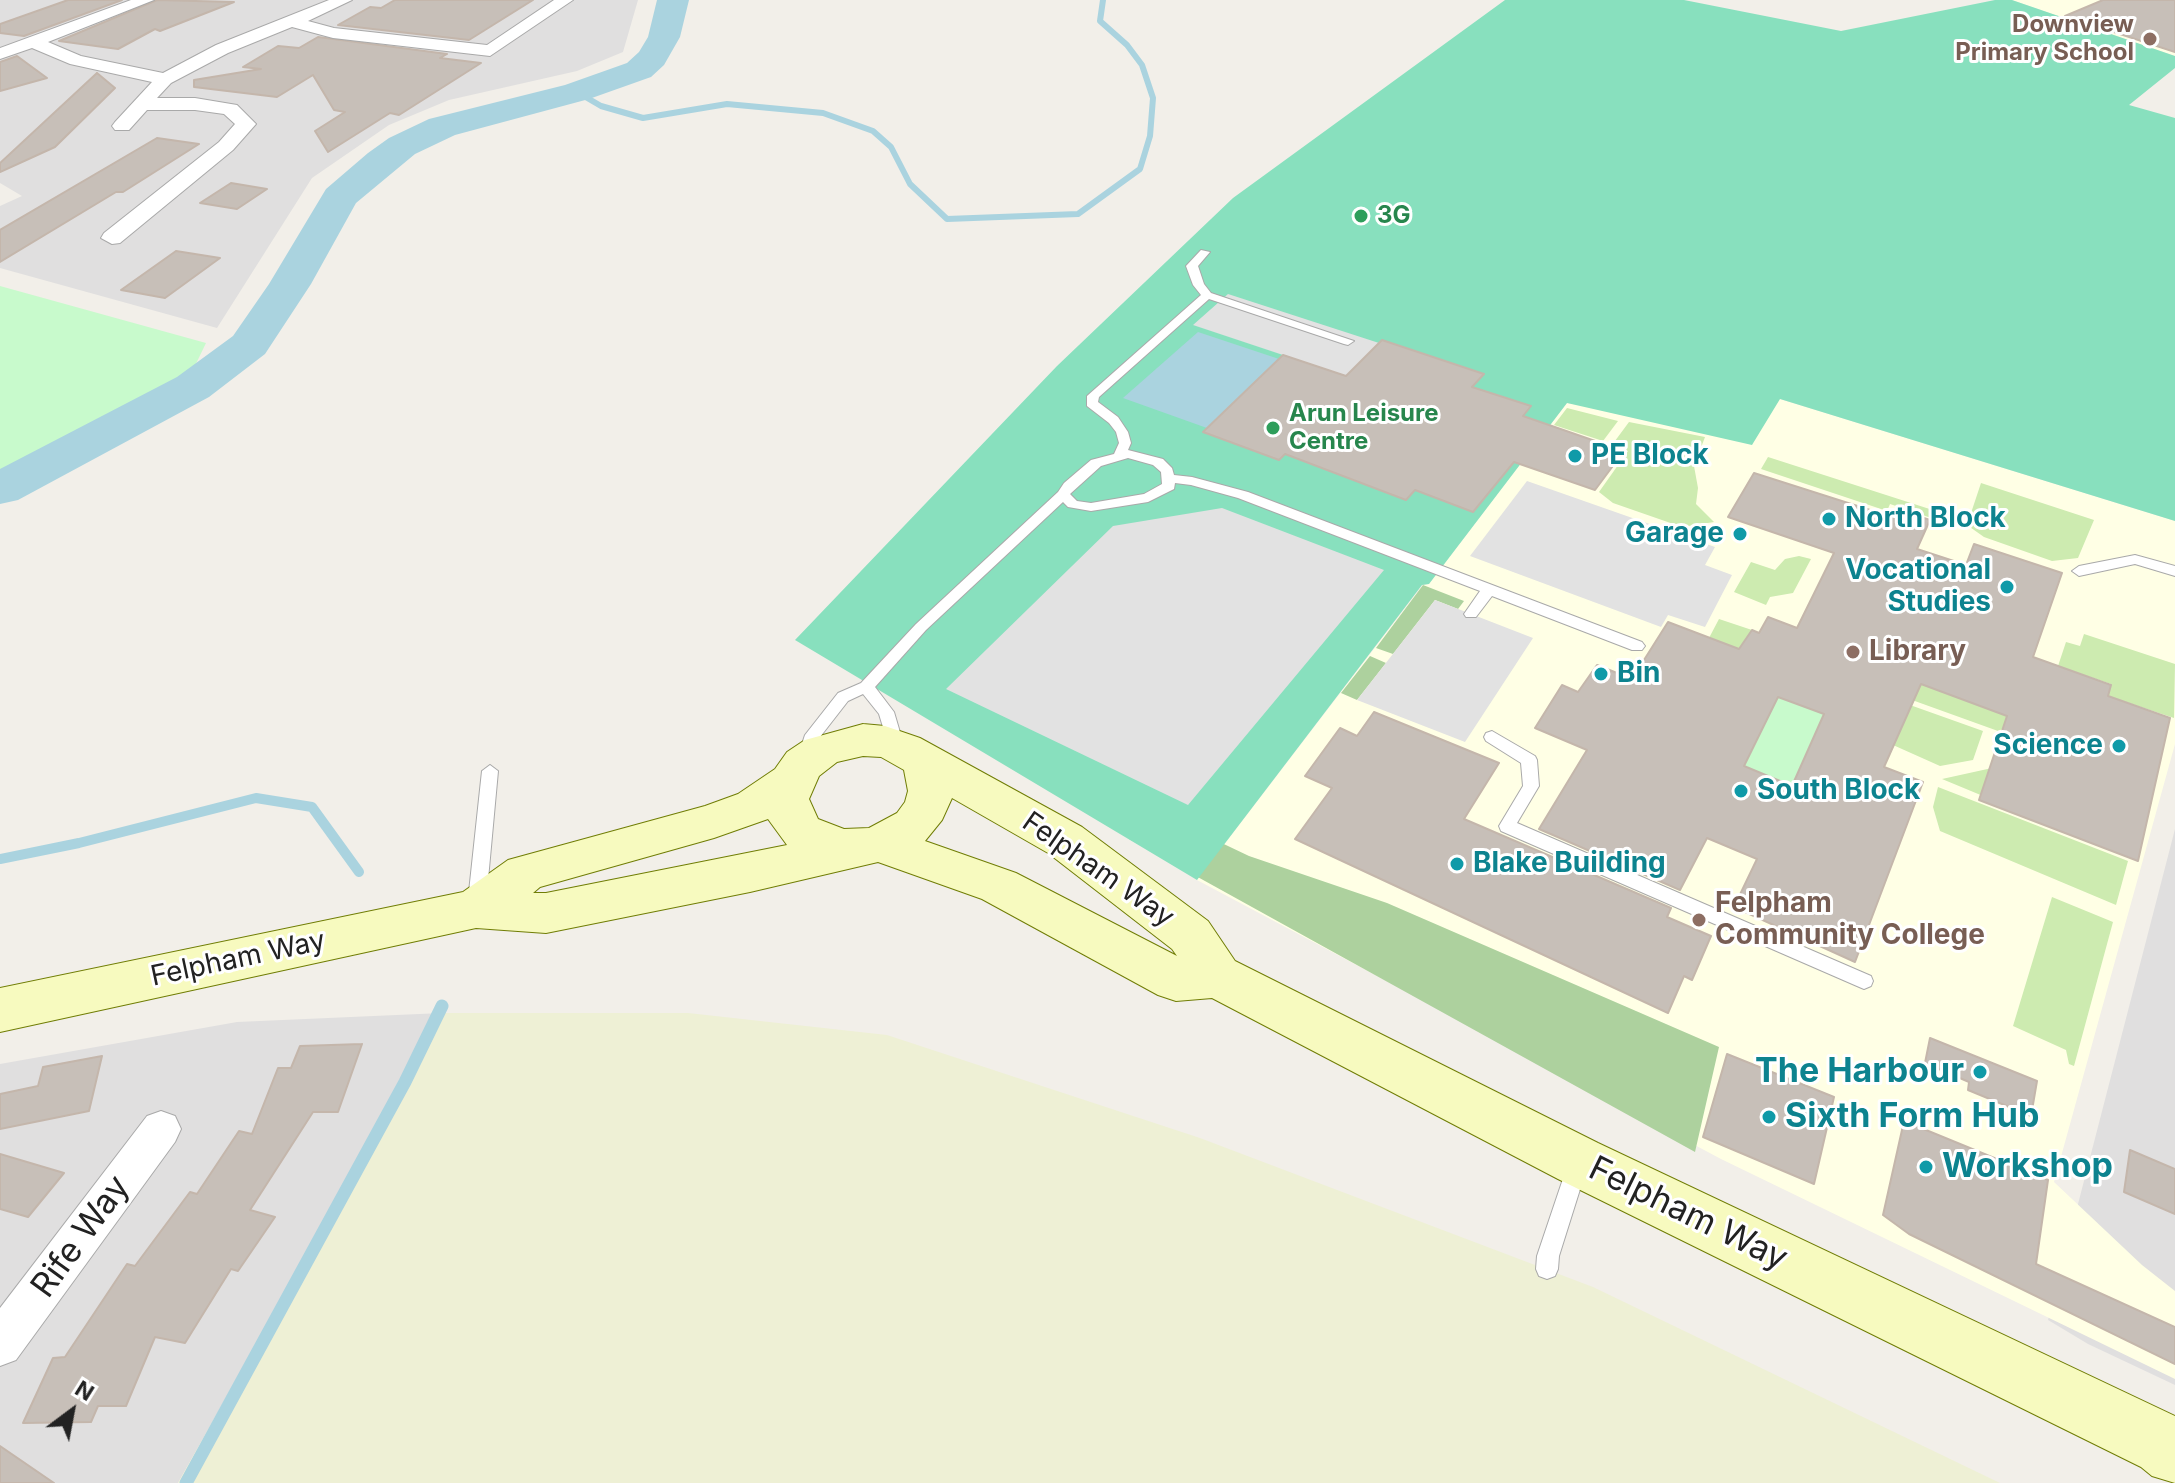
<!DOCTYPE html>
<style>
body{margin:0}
#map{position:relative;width:2175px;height:1483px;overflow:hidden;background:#f2efe9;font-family:Inter,sans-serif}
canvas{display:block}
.north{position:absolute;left:32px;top:1371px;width:80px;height:80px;-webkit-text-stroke:6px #fff;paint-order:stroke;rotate:32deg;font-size:22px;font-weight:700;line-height:32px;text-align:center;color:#222}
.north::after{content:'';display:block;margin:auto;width:28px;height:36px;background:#222;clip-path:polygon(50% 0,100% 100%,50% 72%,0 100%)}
</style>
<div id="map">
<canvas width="2175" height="1483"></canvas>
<div class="north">N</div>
</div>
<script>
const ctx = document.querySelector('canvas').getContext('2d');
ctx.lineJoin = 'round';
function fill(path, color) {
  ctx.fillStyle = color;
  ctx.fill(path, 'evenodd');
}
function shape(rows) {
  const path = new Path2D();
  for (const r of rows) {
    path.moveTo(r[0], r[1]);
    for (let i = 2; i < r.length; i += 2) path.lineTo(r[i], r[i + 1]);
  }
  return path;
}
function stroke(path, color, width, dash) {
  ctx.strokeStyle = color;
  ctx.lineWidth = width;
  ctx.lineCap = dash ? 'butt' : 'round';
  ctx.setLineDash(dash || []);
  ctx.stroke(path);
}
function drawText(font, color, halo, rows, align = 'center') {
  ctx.font = font + ' Inter,sans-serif';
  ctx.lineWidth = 6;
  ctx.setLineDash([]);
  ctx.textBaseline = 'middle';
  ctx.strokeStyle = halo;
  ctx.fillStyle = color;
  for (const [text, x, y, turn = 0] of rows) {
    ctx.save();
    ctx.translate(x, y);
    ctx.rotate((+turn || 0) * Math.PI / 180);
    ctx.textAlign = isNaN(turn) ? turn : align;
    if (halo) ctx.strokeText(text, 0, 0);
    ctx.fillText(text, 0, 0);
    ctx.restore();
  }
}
const residential = shape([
 [0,0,638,0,623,52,577,71,449,100,389,125,312,178,217,328,0,268,0,206,22,196,0,183],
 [2175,829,2175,1385,2088,1344,2048,1320],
 [442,1013,178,1483,0,1483,0,1064,237,1022]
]);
const education = shape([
 [2012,0,2175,0,2175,56,2075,22],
 [1780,399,2175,521,2175,744,2054,1182,2142,1265,2175,1291,2175,1379,1721,1159,1197,880,1423,585,1429,584,1567,403,1613,411]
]);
const farmland = shape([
 [442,1013,688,1013,887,1035,1200,1138,1593,1287,2000,1483,178,1483]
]);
const grass = shape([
 [1567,408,1618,421,1603,441,1554,425],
 [1629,422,1705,437,1694,466,1698,488,1696,504,1714,522,1682,527,1613,503,1599,492,1628,451,1612,445],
 [1768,457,1942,513,1946,515,1943,522,1890,504,1887,511,1761,469],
 [1981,483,2094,520,2078,558,2052,561,1984,537,1967,525],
 [1799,556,1811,559,1793,593,1770,597,1766,605,1734,592,1751,562,1775,570,1785,559],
 [1719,619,1752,630,1762,657,1709,638],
 [2084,634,2175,664,2174,718,2108,696,2111,684,2058,666,2066,642,2080,646],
 [1912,681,2020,721,1998,731,1912,700],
 [1910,705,1983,731,1973,760,1940,766,1893,745],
 [1992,768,1983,796,1942,779],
 [1938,787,2128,861,2116,905,1940,831,1933,807],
 [2052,897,2113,922,2074,1066,2069,1064,2066,1050,2013,1026]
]);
const forest = shape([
 [1423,585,1464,601,1458,609,1435,600,1393,654,1376,648],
 [1370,656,1386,663,1357,700,1341,693],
 [1167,817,1249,856,1387,903,1719,1047,1695,1152,1129,839]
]);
const park = shape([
 [0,286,206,343,191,374,0,477],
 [1778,697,1863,729,1851,757,1811,742,1792,786,1744,767]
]);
const pitch = shape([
 [1505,0,1684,0,1841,31,1995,0,2012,0,2175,56,2175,68,2129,105,2175,118,2175,521,1780,399,1752,445,1567,403,1429,584,1422,585,1197,880,795,640,1057,366,1233,198]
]);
const parking = shape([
 [1228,294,1379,343,1346,376,1193,325],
 [1527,481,1715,547,1705,565,1732,575,1705,627,1668,615,1661,627,1470,556],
 [1222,508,1384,570,1188,805,946,689,1113,526],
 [1435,600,1533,638,1465,742,1357,700]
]);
const water = shape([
 [1198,332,1279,359,1207,428,1123,398]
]);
const streamFar2 = shape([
 [577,92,601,106,643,118,727,104,823,113,873,131,891,147,910,184,947,219,1078,214,1140,169,1150,136,1153,98,1142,65,1127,45,1100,21,1103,0]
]);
const streamFar1 = shape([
 [0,859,79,843,256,798,312,807,359,872]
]);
const stream = shape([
 [186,1483,405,1082,442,1006]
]);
const river = shape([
 [657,0,689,0,680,37,664,65,651,77,589,99,455,135,415,154,356,203,311,284,265,354,209,397,18,500,0,504,0,469,177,377,233,336,269,284,326,189,368,153,389,138,429,119,565,85,627,63,639,52,648,37,657,0]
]);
const building = shape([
 [68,0,122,0,24,36,0,33,0,24,68,0],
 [157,0,234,2,160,31,155,29,118,49,59,41,157,0],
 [395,0,533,0,469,40,338,25,370,7,381,8,395,0],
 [2103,0,2175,0,2175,52,2065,16,2103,0],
 [318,37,447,54,440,58,481,63,399,115,390,113,328,152,315,131,345,112,334,110,313,75,277,97,194,87,194,80,261,69,243,67,278,46,299,48,318,37],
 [17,56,47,78,0,91,0,62,17,56],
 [97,73,115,88,55,147,0,172,0,163,97,73],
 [157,138,199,144,123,192,116,192,0,262,0,230,157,138],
 [231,183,267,189,237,209,200,203,231,183],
 [176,251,220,258,165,298,121,290,176,251],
 [1382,340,1484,374,1472,387,1531,406,1523,416,1624,451,1595,490,1514,462,1473,512,1415,490,1406,500,1285,454,1279,460,1203,432,1283,355,1346,376,1382,340],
 [1754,473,1892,517,1896,509,1930,520,1917,549,1966,565,1974,544,2062,573,2033,657,2111,685,2108,696,2170,718,2138,861,1979,800,2007,716,1921,684,1884,767,1923,782,1855,962,1734,907,1757,859,1707,838,1680,890,1539,829,1587,750,1535,728,1562,685,1578,692,1597,665,1632,679,1668,622,1739,649,1752,630,1759,633,1768,617,1797,628,1834,553,1728,517,1754,473],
 [1778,697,1824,714,1792,786,1744,766,1778,697],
 [1374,712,1499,763,1464,819,1671,908,1667,917,1711,936,1692,980,1684,976,1668,1013,1295,839,1332,788,1305,776,1340,728,1357,736,1374,712],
 [1930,1038,2037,1081,2031,1116,1968,1090,1969,1082,1925,1063,1930,1038],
 [362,1044,338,1112,313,1112,250,1210,275,1217,238,1271,231,1269,185,1343,155,1337,126,1406,98,1406,91,1422,23,1423,53,1358,65,1357,127,1264,135,1266,190,1192,197,1194,239,1131,252,1134,278,1068,291,1068,300,1046,362,1044],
 [1727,1054,1834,1097,1814,1184,1703,1137,1727,1054],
 [102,1056,89,1111,0,1129,0,1094,38,1086,43,1067,102,1056],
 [1904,1121,2048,1180,2036,1264,2175,1327,2175,1364,1909,1234,1883,1215,1904,1121],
 [2130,1150,2175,1169,2175,1214,2124,1192,2130,1150],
 [0,1154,64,1173,28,1217,0,1209,0,1154],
 [0,1446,54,1483,0,1483,0,1446]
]);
const service = shape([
 [1201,250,1210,252,1198,266,1204,284,1211,293,1354,341,1348,345,1344,344,1209,299,1099,397,1098,402,1118,417,1128,432,1131,443,1128,450,1163,459,1172,468,1174,475,1192,477,1248,492,1642,642,1645,646,1642,650,1632,650,1492,596,1476,617,1466,617,1464,614,1480,591,1238,498,1191,485,1175,483,1174,489,1148,502,1091,511,1068,507,1063,502,926,630,875,687,894,712,904,746,902,750,890,750,879,714,863,694,848,701,820,737,811,763,799,763,797,759,805,735,838,693,861,683,916,624,1058,492,1064,483,1091,460,1114,454,1119,443,1116,432,1109,423,1087,406,1087,396,1201,295,1193,285,1186,266,1201,250],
 [1128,458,1153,465,1161,472,1162,484,1144,494,1091,503,1077,501,1070,494,1101,466,1128,458],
 [2135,555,2175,566,2175,576,2135,564,2079,576,2072,571,2079,566,2135,555],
 [1492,731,1535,756,1537,760,1539,786,1517,823,1871,976,1873,981,1871,986,1864,989,1857,986,1501,831,1499,826,1523,786,1521,763,1486,741,1484,737,1486,733,1492,731],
 [490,765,498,771,486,901,483,906,477,908,471,906,468,901,482,771,490,765],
 [1577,1158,1584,1160,1587,1167,1559,1256,1558,1269,1555,1276,1547,1279,1539,1276,1536,1269,1537,1256,1567,1167,1570,1160,1577,1158]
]);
const minor = shape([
 [131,0,154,0,48,42,81,56,163,73,216,45,329,0,352,0,308,21,334,28,487,45,554,0,573,0,490,56,333,38,292,27,228,53,171,83,157,98,195,98,237,105,256,124,233,150,120,243,112,244,101,238,104,233,219,142,235,124,224,114,195,110,147,110,129,130,115,130,112,126,115,122,152,82,70,64,32,48,0,59,0,48,131,0],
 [161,1111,175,1116,181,1129,175,1142,16,1360,0,1366,0,1308,147,1116,161,1111]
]);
const secondary = shape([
 [863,724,885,726,920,738,1082,827,1208,921,1235,961,1598,1143,2175,1416,2175,1483,2152,1476,2141,1467,1558,1179,1212,998,1176,1001,1158,995,982,899,878,862,750,892,546,933,476,928,0,1032,0,988,463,892,508,860,705,806,738,794,775,769,787,752,805,740,863,724],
 [863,756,881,757,904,770,908,791,905,802,897,813,869,828,844,829,818,819,809,799,819,776,837,762,863,756],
 [952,798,1048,853,1172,949,1177,956,1016,873,925,841,942,820,952,798],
 [768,819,787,845,546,893,533,893,540,887,714,838,768,819]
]);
const markers = [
 [2150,39,8,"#8d6e63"],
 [1361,216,8,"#2e9e5b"],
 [1273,428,8,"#2e9e5b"],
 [1575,456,8,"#0f9aa8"],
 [1829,519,8,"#0f9aa8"],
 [1740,534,8,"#0f9aa8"],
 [2007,587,8,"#0f9aa8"],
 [1853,652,8,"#8d6e63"],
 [1601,674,8,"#0f9aa8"],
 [2119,746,8,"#0f9aa8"],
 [1741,791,8,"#0f9aa8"],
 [1457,864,8,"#0f9aa8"],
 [1699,920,8,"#8d6e63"],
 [1980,1072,8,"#0f9aa8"],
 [1769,1117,8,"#0f9aa8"],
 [1926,1167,8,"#0f9aa8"]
];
const farEducationnames = [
 ["Downview",2134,25],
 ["Primary School",2134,53]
];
const farLeisurenames = [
 ["3G",1377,216],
 ["Arun Leisure",1289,414],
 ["Centre",1289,442]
];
const cultureNames = [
 ["PE Block",1591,456],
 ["North Block",1845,519],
 ["Garage",1724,534,"right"],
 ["Vocational",1991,571,"right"],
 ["Studies",1991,603,"right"],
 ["Bin",1617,674],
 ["Science",2103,746,"right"],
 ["South Block",1757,791],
 ["Blake Building",1473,864]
];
const educationNames = [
 ["Library",1869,652],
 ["Felpham",1715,904],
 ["Community College",1715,936]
];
const streetNames = [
 ["Felpham Way",1098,870,35],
 ["Felpham Way",238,959,-12]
];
const nearCulturenames = [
 ["The Harbour",1964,1072,"right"],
 ["Sixth Form Hub",1785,1117],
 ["Workshop",1942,1167]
];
const nearStreetnames = [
 ["Felpham Way",1688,1214,26],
 ["Rife Way",81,1237,-54]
];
fill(residential, '#e0dfdf');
fill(education, '#ffffe5');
fill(farmland, '#eef0d5');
fill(grass, '#cdebb0');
fill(forest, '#add19e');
fill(park, '#c8facc');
fill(pitch, '#88e0be');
fill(parking, '#e2e2e2');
fill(water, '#aad3df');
stroke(streamFar2, '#aad3df', 6);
stroke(streamFar1, '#aad3df', 10);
stroke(stream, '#aad3df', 13);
fill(river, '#aad3df');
fill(building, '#c7bfb8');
stroke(building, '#c4b6ab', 2);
stroke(service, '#a9a9a9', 2);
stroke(minor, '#a9a9a9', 2);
stroke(secondary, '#707d05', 2);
fill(service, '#fff');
fill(minor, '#fff');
fill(secondary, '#f7fabf');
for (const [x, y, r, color] of markers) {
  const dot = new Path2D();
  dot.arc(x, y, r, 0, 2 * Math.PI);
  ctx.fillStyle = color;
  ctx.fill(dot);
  stroke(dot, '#fff', 3);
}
drawText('bold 24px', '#785e54', '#fff', farEducationnames, 'right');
drawText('bold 24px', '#27864d', '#fff', farLeisurenames, 'left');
drawText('bold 28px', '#0d838f', '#fff', cultureNames, 'left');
drawText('bold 28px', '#785e54', '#fff', educationNames, 'left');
drawText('28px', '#222', '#fff', streetNames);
drawText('bold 34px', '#0d838f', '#fff', nearCulturenames, 'left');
drawText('34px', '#222', '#fff', nearStreetnames);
</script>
